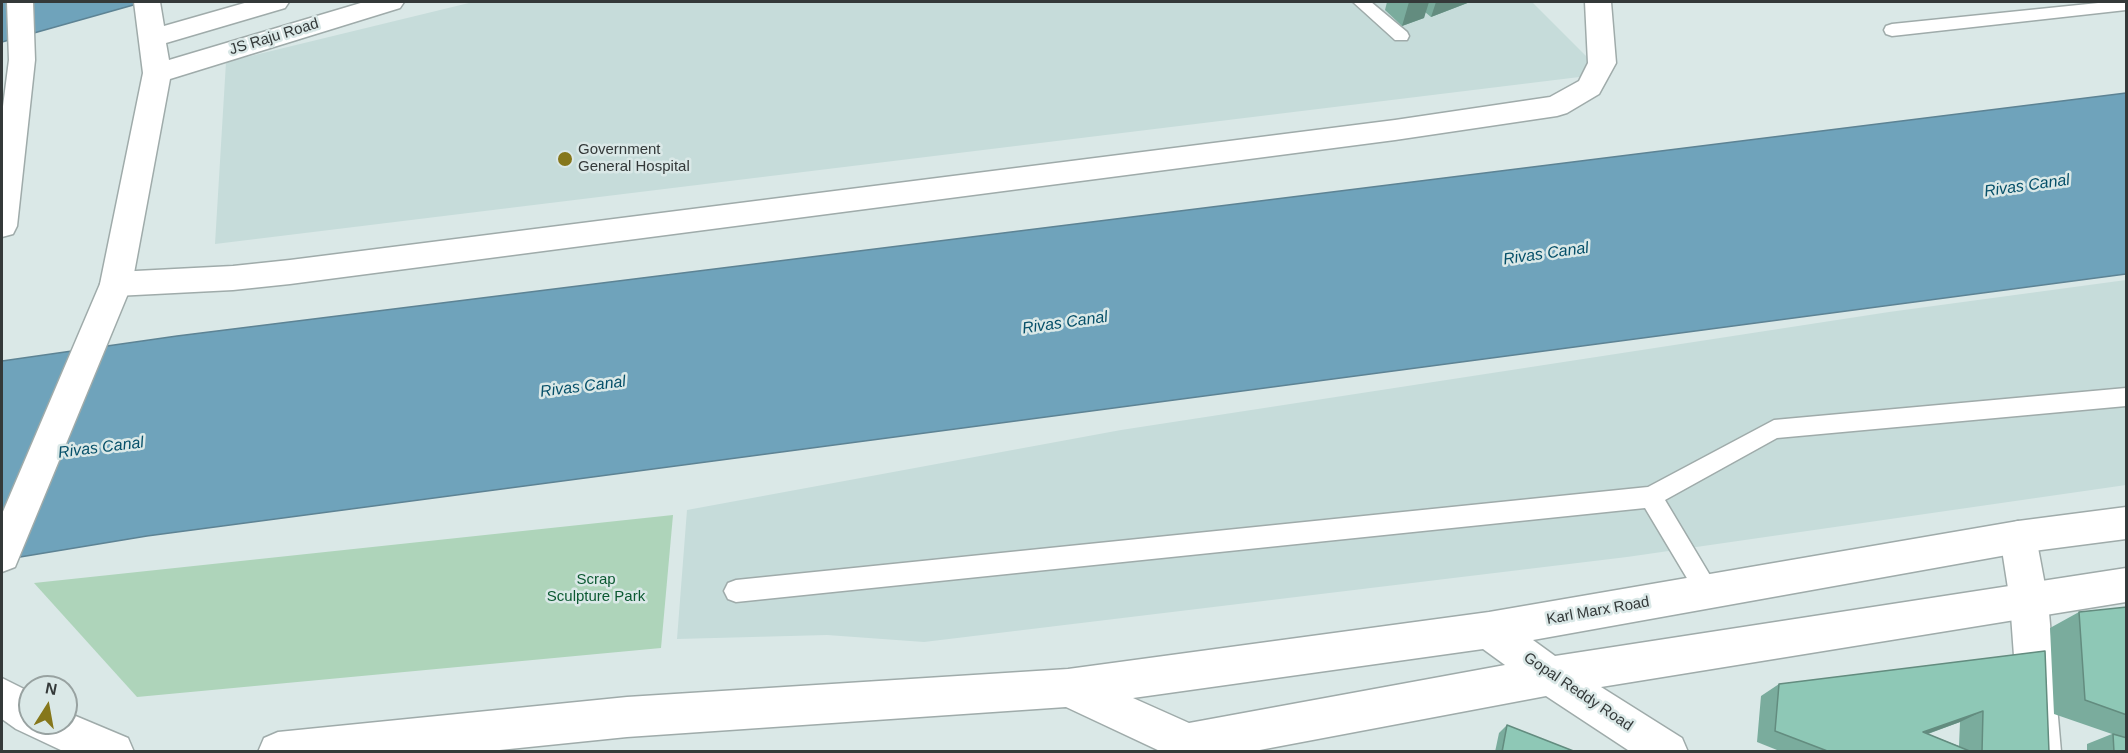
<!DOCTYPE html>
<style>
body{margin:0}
#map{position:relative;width:2128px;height:753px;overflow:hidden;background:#dae8e7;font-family:Helvetica,sans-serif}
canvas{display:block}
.frame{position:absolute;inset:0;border:3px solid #343939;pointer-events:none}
.north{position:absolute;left:18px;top:675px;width:60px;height:60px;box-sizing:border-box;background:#dae8e7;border:2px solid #98a2a1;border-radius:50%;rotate:11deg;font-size:16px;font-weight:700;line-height:24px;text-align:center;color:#343939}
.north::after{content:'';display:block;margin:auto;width:21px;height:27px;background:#86771b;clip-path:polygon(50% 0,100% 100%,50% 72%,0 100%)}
</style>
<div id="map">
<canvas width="2128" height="753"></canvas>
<div class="frame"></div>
<div class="north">N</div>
</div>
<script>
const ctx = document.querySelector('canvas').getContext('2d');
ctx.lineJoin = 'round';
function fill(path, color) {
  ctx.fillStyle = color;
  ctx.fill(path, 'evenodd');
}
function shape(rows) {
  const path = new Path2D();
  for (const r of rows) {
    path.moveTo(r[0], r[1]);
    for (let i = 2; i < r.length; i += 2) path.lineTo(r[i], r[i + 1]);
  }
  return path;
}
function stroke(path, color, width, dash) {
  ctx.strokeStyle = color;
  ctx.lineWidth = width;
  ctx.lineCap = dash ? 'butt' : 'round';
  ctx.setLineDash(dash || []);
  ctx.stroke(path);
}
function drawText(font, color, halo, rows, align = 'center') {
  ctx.font = font + ' Helvetica,sans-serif';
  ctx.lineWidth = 5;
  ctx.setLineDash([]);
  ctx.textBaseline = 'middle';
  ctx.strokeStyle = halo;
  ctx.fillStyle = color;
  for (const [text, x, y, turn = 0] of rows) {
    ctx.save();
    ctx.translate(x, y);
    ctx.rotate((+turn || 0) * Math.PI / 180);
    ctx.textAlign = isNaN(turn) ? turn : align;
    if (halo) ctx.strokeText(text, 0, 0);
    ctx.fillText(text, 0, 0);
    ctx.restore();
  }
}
const built = shape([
 [473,2,1532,2,1604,74,215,244,226,62],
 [2126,280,2126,485,1627,557,924,642,827,635,677,639,687,510,1121,430,1889,312]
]);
const green = shape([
 [673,515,661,648,137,697,34,583]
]);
const water = shape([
 [2,2,144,2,2,42,2,2],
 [2126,93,2126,274,147,536,2,560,2,361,177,336,2126,93]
]);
const lane = shape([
 [1353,2,1371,2,1407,32,1409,36,1407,40,1395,40,1353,2],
 [2108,2,2126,2,2126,10,1892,36,1886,34,1884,30,1886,26,1892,24,2108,2],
 [2126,388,2126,406,1777,438,1665,500,1720,592,1716,600,1708,603,1700,600,1645,508,736,602,728,599,724,591,728,583,736,580,1648,487,1774,420,2126,388]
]);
const street = shape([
 [1585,2,1611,2,1616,63,1599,94,1567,113,1557,116,1395,140,290,284,233,290,116,296,105,293,100,284,105,275,116,272,233,266,290,260,1395,120,1550,97,1579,81,1588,63,1585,2],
 [2018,521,2031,525,2036,537,2048,601,2061,752,2021,752,2010,601,2000,537,2005,525,2018,521]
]);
const secondary = shape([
 [7,2,33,2,35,60,17,226,13,234,2,237,2,114,9,60,7,2],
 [134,2,160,2,164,26,248,2,289,2,285,8,166,43,169,60,364,2,404,2,400,8,170,79,132,284,20,555,15,567,2,572,2,514,100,284,143,73,134,2],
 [2126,507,2126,539,2018,553,1533,640,1555,656,2126,568,2126,602,1601,687,1682,738,1688,752,1631,752,1546,696,1249,752,1162,752,1066,707,627,737,480,752,258,752,264,738,278,732,627,697,1068,669,1489,612,2018,521,2126,507],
 [1483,649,1505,665,1189,723,1133,698,1483,649],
 [2,678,30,692,30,723,66,723,66,712,128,738,134,752,65,752,16,729,2,719,2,678]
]);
const wall = shape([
 [1387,2,1470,2,1431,17,1425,12,1424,18,1402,26,1385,10],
 [2127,607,2127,752,2087,752,2087,744,2112,734,2054,714,2050,628,2079,612],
 [2045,651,2049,752,1782,752,1757,742,1761,696,1779,684],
 [1960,722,1959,746,1928,734],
 [1507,725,1576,752,1495,752,1499,733]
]);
const shadedWall = shape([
 [1409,2,1429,2,1424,18,1402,26],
 [1436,2,1470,2,1431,17],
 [1983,711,1960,722,1902,743,1923,732]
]);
const building = shape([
 [2127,607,2127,715,2085,700,2079,612,2127,607],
 [2045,651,2049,752,1982,752,1983,711,1923,732,1972,752,1830,752,1775,731,1779,684,2045,651],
 [1507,725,1576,752,1502,752,1507,725],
 [2113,734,2127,738,2127,752,2114,752,2113,734]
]);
const markers = [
 [565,159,8,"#86771b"]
];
const streetNames = [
 ["JS Raju Road",274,37,-17],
 ["Karl Marx Road",1598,611,-10],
 ["Gopal Reddy Road",1578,692,34]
];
const poiNames = [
 ["Government",578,150],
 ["General Hospital",578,167]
];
const parkNames = [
 ["Scrap",596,580],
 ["Sculpture Park",596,597]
];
const waterNames = [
 ["Rivas Canal",2027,186,-8],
 ["Rivas Canal",1546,254,-8],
 ["Rivas Canal",1065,323,-8],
 ["Rivas Canal",583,387,-7],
 ["Rivas Canal",101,448,-7]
];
fill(built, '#c6dcda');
fill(green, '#aed4ba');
fill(water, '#6fa3bb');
stroke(water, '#5d8394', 1.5);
stroke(lane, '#9fabaa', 3);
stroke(street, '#9fabaa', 3);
stroke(secondary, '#9fabaa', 3);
fill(lane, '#fff');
fill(street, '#fff');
fill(secondary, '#fff');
fill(wall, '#7aac9d');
fill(shadedWall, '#638c7f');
fill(building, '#8ec8b6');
stroke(building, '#638c7f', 1.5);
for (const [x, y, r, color] of markers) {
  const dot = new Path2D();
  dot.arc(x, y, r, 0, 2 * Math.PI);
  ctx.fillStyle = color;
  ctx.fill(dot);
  stroke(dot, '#dae8e7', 2);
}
drawText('15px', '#343939', '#dae8e7', streetNames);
drawText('15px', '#343939', '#dae8e7', poiNames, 'left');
drawText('15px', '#0c5932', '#dae8e7', parkNames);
drawText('italic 16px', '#065069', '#dae8e7', waterNames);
</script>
